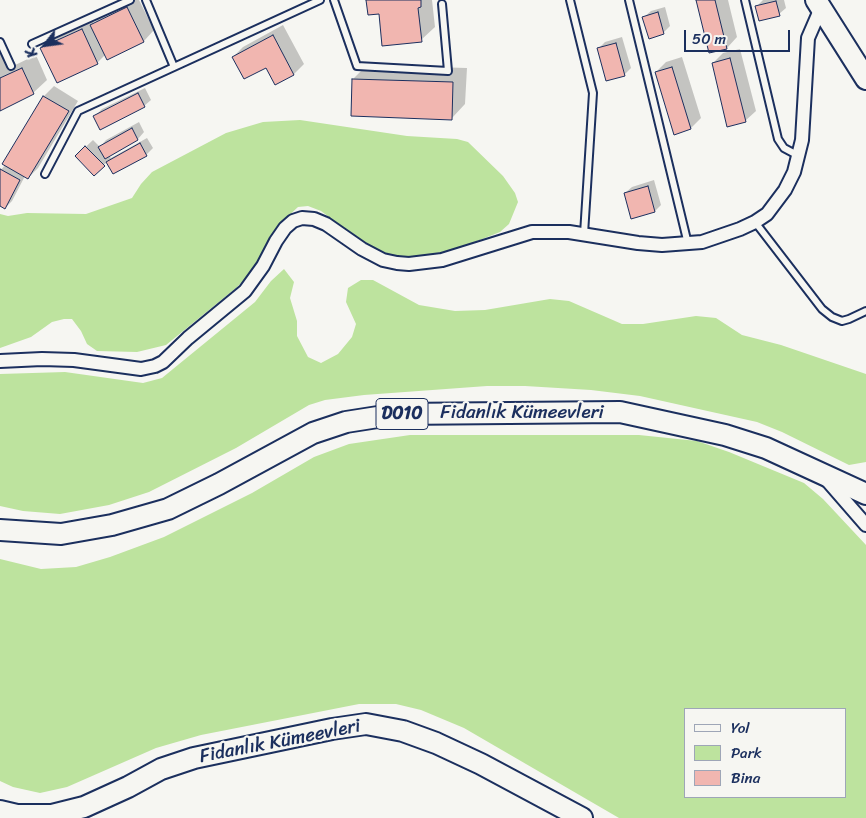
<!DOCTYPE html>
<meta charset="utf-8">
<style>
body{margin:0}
#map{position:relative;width:866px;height:818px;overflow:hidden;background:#f6f6f2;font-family:Sriracha,sans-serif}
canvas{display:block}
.legend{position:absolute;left:684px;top:708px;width:162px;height:90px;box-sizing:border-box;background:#f6f6f2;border:1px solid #9ea6b7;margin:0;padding:6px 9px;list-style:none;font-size:15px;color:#1b2f5e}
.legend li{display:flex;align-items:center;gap:10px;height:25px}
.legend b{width:25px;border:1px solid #9ea6b7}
.north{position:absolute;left:20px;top:20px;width:50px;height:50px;-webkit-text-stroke:4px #f6f6f2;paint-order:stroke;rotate:240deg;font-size:14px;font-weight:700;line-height:20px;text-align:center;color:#1b2f5e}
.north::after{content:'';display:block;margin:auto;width:18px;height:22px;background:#1b2f5e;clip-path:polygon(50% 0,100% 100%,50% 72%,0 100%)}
.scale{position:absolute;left:684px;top:30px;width:106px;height:22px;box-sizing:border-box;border:2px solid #1b2f5e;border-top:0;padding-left:6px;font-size:15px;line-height:18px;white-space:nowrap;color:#1b2f5e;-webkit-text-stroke:4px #f6f6f2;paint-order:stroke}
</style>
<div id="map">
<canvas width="866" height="818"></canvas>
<ul class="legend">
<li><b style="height:6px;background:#f6f6f2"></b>Yol</li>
<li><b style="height:14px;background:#bde39e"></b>Park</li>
<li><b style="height:14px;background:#f1b6b0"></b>Bina</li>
</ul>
<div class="north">K</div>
<div class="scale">50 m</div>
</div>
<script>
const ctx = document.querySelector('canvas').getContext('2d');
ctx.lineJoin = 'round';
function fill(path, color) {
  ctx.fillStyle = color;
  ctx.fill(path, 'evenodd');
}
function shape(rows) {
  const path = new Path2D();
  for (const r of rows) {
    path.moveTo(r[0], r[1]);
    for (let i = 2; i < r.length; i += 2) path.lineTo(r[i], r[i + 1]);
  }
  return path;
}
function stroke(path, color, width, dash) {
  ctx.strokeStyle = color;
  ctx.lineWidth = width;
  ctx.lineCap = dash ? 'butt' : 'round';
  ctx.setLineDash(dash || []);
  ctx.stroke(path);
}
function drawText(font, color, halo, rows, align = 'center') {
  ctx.font = font + ' Sriracha,sans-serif';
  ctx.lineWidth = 4.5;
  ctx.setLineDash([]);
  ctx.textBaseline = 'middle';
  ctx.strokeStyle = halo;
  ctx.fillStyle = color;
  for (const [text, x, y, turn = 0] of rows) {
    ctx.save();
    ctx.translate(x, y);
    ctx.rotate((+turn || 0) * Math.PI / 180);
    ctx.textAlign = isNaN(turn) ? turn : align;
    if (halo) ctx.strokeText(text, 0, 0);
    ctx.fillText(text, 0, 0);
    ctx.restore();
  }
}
const green = shape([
 [300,120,407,136,457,139,468,142,503,176,515,193,518,202,509,224,500,232,457,249,422,256,401,257,380,252,365,244,321,211,308,206,298,207,285,219,268,241,252,272,236,288,166,345,137,352,97,351,87,344,81,331,72,319,64,319,52,322,31,337,0,348,0,214,8,216,27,213,86,214,132,198,141,184,152,172,226,133,263,122],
 [284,269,294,282,290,298,297,321,297,336,308,357,321,363,338,354,352,337,356,324,346,302,348,288,361,280,373,280,419,305,455,311,485,310,550,299,569,301,622,324,643,324,696,316,716,318,742,335,781,345,866,374,866,462,849,465,782,432,757,422,640,396,591,390,525,386,487,386,364,395,325,400,309,405,236,448,149,492,109,505,60,514,23,511,0,506,0,374,65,372,143,383,162,378,255,302,271,281],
 [410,435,639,435,697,441,729,452,804,483,823,499,866,545,866,818,619,818,464,728,421,710,396,704,359,704,201,735,156,748,67,787,40,793,13,787,0,781,0,559,41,569,76,567,110,557,164,537,252,493,314,457,349,444],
 [685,709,845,709,845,797,685,797]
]);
const shadow = shape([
 [133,0,139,0,154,30,144,41,107,58,105,55,97,63,42,49,52,38,92,20,94,23,102,15],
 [367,0,432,0,435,27,421,40,380,12],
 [697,0,728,0,737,37,727,48,710,52],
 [763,0,784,0,786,8,779,14,757,6],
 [665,7,670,26,663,33,644,17,651,11],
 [283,25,304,64,294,74,276,84,266,66,233,57,243,47],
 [622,37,631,68,624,75,598,49,605,42],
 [0,43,11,67,36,55,47,80,33,93,0,109],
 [740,49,756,111,745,121,713,63,723,53],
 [682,57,701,118,691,128,656,72,666,62],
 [367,65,467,68,465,104,452,118,353,79],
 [54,86,78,101,38,168,28,178,25,176,12,201,5,208,0,205,0,171,6,164,4,163,44,96],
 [145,88,151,100,144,106,95,116,102,109],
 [139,122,144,132,138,139,108,155,111,158,147,138,153,148,146,155,107,162,94,174,76,156,93,140,100,147,106,140],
 [654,180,661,205,655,211,625,193,632,187]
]);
const building = shape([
 [366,0,421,0,421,7,418,8,422,42,382,46,379,14,368,15,366,0],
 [696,0,715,0,727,49,709,53,696,0],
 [776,1,780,16,759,21,755,6,776,1],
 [127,7,144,42,107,60,90,25,127,7],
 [658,12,664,34,649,39,642,17,658,12],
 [82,29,98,64,57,83,40,48,82,29],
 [273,35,294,75,275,85,266,68,244,79,232,57,273,35],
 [616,43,625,76,606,81,597,48,616,43],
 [730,58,746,122,727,127,712,63,730,58],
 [672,67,691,129,674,135,655,72,672,67],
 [22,68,34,94,0,111,0,78,22,68],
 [352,79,453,82,452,120,351,116,352,79],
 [138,93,145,107,100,130,93,116,138,93],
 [43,96,69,111,28,179,2,164,43,96],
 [132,128,138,140,105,159,98,147,132,128],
 [140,143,147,156,113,174,106,162,140,143],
 [85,146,105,166,94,176,75,156,85,146],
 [0,169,20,180,5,209,0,206,0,169],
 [648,186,655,212,631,219,624,193,648,186]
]);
const service = shape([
 [146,0,174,67],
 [334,0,357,66,448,71,442,4],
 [570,0,593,93,584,234],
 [629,0,688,244],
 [745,0,778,139,784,148,799,156],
 [0,42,11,66],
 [32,44,130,0],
 [45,174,78,111,320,0],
 [755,222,822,309,832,317,842,321,849,319,866,311]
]);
const minor = shape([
 [0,361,42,359,74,360,141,369,155,366,163,362,188,338,245,291,263,266,276,241,285,228,293,221,302,218,314,219,326,224,362,249,383,260,397,263,409,264,442,260,532,232,569,232,638,243,662,245,702,242,740,229,755,222,767,214,785,190,794,172,802,140,808,38,821,8],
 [826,479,866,525]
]);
const primary = shape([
 [816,0,866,79],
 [0,530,61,534,112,525,168,509,219,484,313,433,346,422,397,414,620,412,725,435,766,448,866,494],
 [0,811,17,815,52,815,84,807,128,787,161,769,194,758,332,729,366,724,403,731,436,743,481,764,582,818]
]);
const shields = [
 [402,414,52]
];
const shieldNames = [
 ["D010",402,414]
];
const streetNames = [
 ["Fidanlık Kümeevleri",522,413],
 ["Fidanlık Kümeevleri",280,742,-11]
];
fill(green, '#bde39e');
fill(shadow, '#0003');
fill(building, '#f1b6b0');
stroke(building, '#1b2f5e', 1);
stroke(service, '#1b2f5e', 10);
stroke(minor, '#1b2f5e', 16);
stroke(primary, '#1b2f5e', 24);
stroke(service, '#f6f6f2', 6);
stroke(minor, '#f6f6f2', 12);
stroke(primary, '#f6f6f2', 20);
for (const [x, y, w] of shields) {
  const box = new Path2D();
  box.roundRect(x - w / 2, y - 15.5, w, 31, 4);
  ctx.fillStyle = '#f6f6f2';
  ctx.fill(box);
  stroke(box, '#1b2f5e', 1);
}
drawText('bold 18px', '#1b2f5e', null, shieldNames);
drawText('19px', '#1b2f5e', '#f6f6f2', streetNames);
</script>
